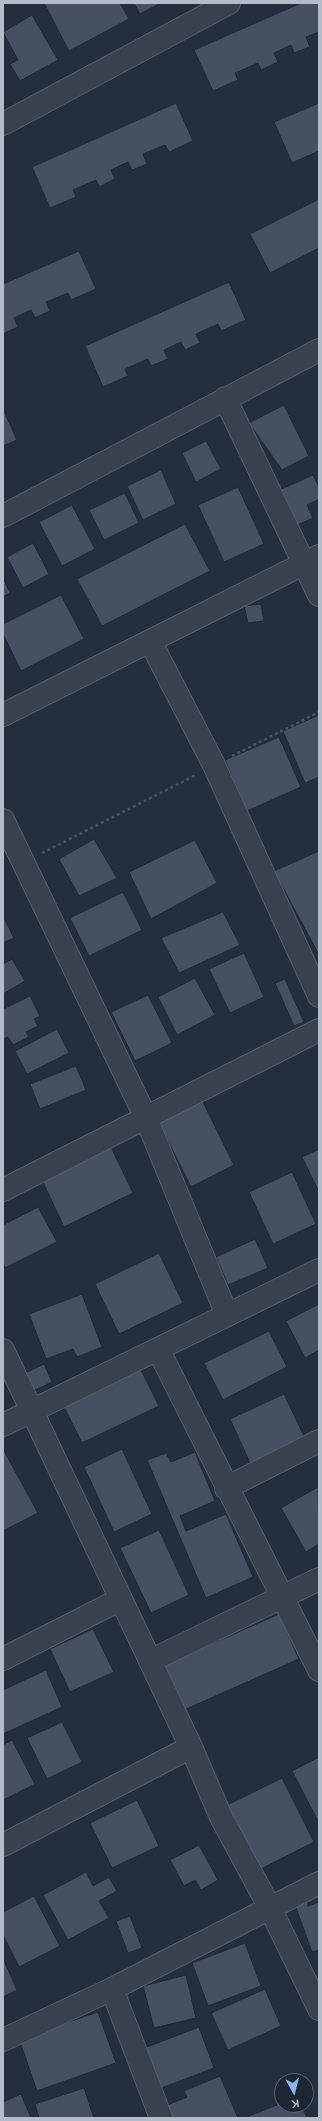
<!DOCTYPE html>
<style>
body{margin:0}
#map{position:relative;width:322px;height:2121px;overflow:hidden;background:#242f3e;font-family:Helvetica,sans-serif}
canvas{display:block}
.frame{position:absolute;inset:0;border:4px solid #b4bcc9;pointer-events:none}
.north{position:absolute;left:274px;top:2073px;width:40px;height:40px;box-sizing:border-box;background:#1d2633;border:1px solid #59626f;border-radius:50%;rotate:173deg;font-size:11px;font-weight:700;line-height:16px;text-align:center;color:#b4bcc9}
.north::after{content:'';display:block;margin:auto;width:14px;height:18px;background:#8ab4f8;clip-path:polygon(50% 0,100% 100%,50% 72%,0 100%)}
</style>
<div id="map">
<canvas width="322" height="2121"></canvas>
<div class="frame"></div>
<div class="north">K</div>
</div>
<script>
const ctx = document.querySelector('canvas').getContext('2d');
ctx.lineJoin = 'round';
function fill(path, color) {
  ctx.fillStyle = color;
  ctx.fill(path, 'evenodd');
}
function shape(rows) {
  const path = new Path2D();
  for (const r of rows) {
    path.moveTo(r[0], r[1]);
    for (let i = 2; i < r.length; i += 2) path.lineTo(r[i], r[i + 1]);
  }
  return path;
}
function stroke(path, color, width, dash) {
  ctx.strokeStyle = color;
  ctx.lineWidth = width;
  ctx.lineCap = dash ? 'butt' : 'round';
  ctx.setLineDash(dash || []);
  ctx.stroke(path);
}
const building = shape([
 [44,3,120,3,129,19,69,51,44,3],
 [134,3,161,3,140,14,134,3],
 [301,3,319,3,319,32,306,37,310,47,294,53,291,45,274,53,278,62,261,70,258,63,235,73,238,80,213,91,194,50,301,3],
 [32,15,58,60,20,81,10,64,18,60,3,32,32,15],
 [176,103,193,141,169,152,165,145,143,154,147,164,132,170,128,162,111,170,115,179,99,187,96,180,73,190,76,197,50,208,32,167,176,103],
 [319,103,319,151,292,163,274,122,319,103],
 [319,199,319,248,270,273,250,234,319,199],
 [79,251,96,289,71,300,68,293,46,302,50,311,35,318,31,310,14,318,18,327,3,334,3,284,79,251],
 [229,282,246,320,221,331,218,324,196,334,200,343,185,350,181,342,164,350,168,359,151,366,148,359,125,369,128,376,103,387,85,346,229,282],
 [284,405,309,456,282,470,249,423,284,405],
 [3,409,17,440,3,446,3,409],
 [206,441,221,469,196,482,182,453,206,441],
 [161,470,176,504,143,520,127,486,161,470],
 [313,475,319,487,319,499,307,505,313,518,293,527,277,491,313,475],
 [238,487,264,544,224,562,198,505,238,487],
 [125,493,139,523,104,540,89,510,125,493],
 [72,505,95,549,62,566,39,522,72,505],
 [185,524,210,571,102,626,77,579,185,524],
 [33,543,49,574,23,588,7,557,33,543],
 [3,578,10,593,3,597,3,578],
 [61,595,84,639,21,671,3,634,3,624,61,595],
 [261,604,264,621,248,623,244,606,261,604],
 [319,715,319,777,305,783,283,731,319,715],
 [279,737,301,787,247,811,225,760,279,737],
 [94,839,117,878,79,896,59,859,94,839],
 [195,840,217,883,151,919,129,872,195,840],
 [319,851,319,955,274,871,319,851],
 [123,892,142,930,89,956,70,918,123,892],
 [223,912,240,945,179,973,161,938,223,912],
 [3,916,14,938,3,943,3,916],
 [244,953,264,997,230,1013,209,969,244,953],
 [12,959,25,981,3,994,3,964,12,959],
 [195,978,215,1015,177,1035,158,997,195,978],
 [285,979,304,1022,294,1026,275,983,285,979],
 [148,995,172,1043,135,1061,111,1012,148,995],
 [30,996,40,1016,34,1019,38,1026,26,1032,29,1037,13,1045,8,1037,3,1039,3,1009,30,996],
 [57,1029,69,1053,27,1074,15,1051,57,1029],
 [76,1066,86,1090,40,1109,30,1084,76,1066],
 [201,1098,234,1165,191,1187,157,1119,201,1098],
 [110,1145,133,1193,64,1227,42,1180,110,1145],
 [319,1149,319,1192,302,1157,319,1149],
 [292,1172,316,1224,273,1244,249,1192,292,1172],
 [38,1207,57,1242,5,1268,3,1263,3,1225,38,1207],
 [255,1239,268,1268,228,1285,216,1257,255,1239],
 [159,1253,183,1303,119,1334,95,1284,159,1253],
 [82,1294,102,1347,77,1357,73,1349,46,1359,29,1314,82,1294],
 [319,1304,319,1350,305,1358,286,1321,319,1304],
 [269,1331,287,1367,223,1400,204,1363,269,1331],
 [44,1364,52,1382,31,1392,23,1374,44,1364],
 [139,1366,159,1406,82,1443,62,1403,139,1366],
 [284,1394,306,1440,251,1465,230,1419,284,1394],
 [3,1449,38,1513,3,1531,3,1449],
 [122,1449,152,1514,114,1532,84,1467,122,1449],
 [195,1452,215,1501,180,1516,186,1531,226,1514,253,1577,206,1598,147,1460,166,1453,171,1462,195,1452],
 [318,1487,319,1544,306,1552,281,1508,318,1487],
 [159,1530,189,1595,151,1613,120,1548,159,1530],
 [279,1614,299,1659,184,1710,164,1665,279,1614],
 [93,1629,114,1672,70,1692,50,1649,93,1629],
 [46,1670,62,1707,3,1734,3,1690,46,1670],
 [62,1722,82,1762,47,1779,27,1738,62,1722],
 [12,1740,35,1784,3,1800,3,1745,12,1740],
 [319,1757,319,1823,292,1771,319,1757],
 [282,1778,314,1842,259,1870,227,1805,282,1778],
 [137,1800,159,1846,112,1868,90,1823,137,1800],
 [199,1845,218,1880,201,1890,195,1880,184,1886,170,1860,199,1845],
 [86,1872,93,1886,109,1877,117,1891,99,1901,109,1918,68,1940,43,1895,86,1872],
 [34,1896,60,1946,19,1967,3,1935,3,1912,34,1896],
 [307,1901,308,1906,319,1902,319,1950,312,1952,295,1905,307,1901],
 [130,1916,142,1948,128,1953,116,1921,130,1916],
 [245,1943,261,1986,208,2006,192,1963,245,1943],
 [3,1958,17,1990,3,1997,3,1958],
 [186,1975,196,2018,154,2028,143,1986,186,1975],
 [265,1989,281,2026,228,2050,211,2013,265,1989],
 [98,2012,116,2063,37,2091,19,2039,98,2012],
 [199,2027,214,2068,154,2091,139,2050,199,2027],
 [220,2076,238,2118,164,2118,160,2108,187,2097,184,2091,220,2076],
 [84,2088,94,2118,39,2118,35,2104,84,2088],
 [21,2094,31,2118,3,2118,3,2102,21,2094],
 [282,2103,282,2105,301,2105,307,2118,244,2118,282,2103]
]);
const path = shape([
 [232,756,319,712],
 [42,853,196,775]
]);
const minor = shape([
 [3,124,229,3],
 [225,398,319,595],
 [3,516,319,350],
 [150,641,214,765,319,996],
 [3,715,319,556],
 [3,820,146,1118,227,1315],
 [3,1190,319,1030],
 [158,1349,319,1670],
 [3,1350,191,1747,221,1817,270,1908,319,2009],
 [3,1425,319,1270],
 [226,1488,319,1441],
 [3,1659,121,1599],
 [150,1661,319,1579],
 [3,1845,191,1747],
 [112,1989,161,2118],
 [3,2040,112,1989,319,1883]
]);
fill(building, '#455162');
stroke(building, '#1f2835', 1);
stroke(minor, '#565f6c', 24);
stroke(path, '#44595c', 2.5, [3, 3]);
stroke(minor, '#38414e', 22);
</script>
